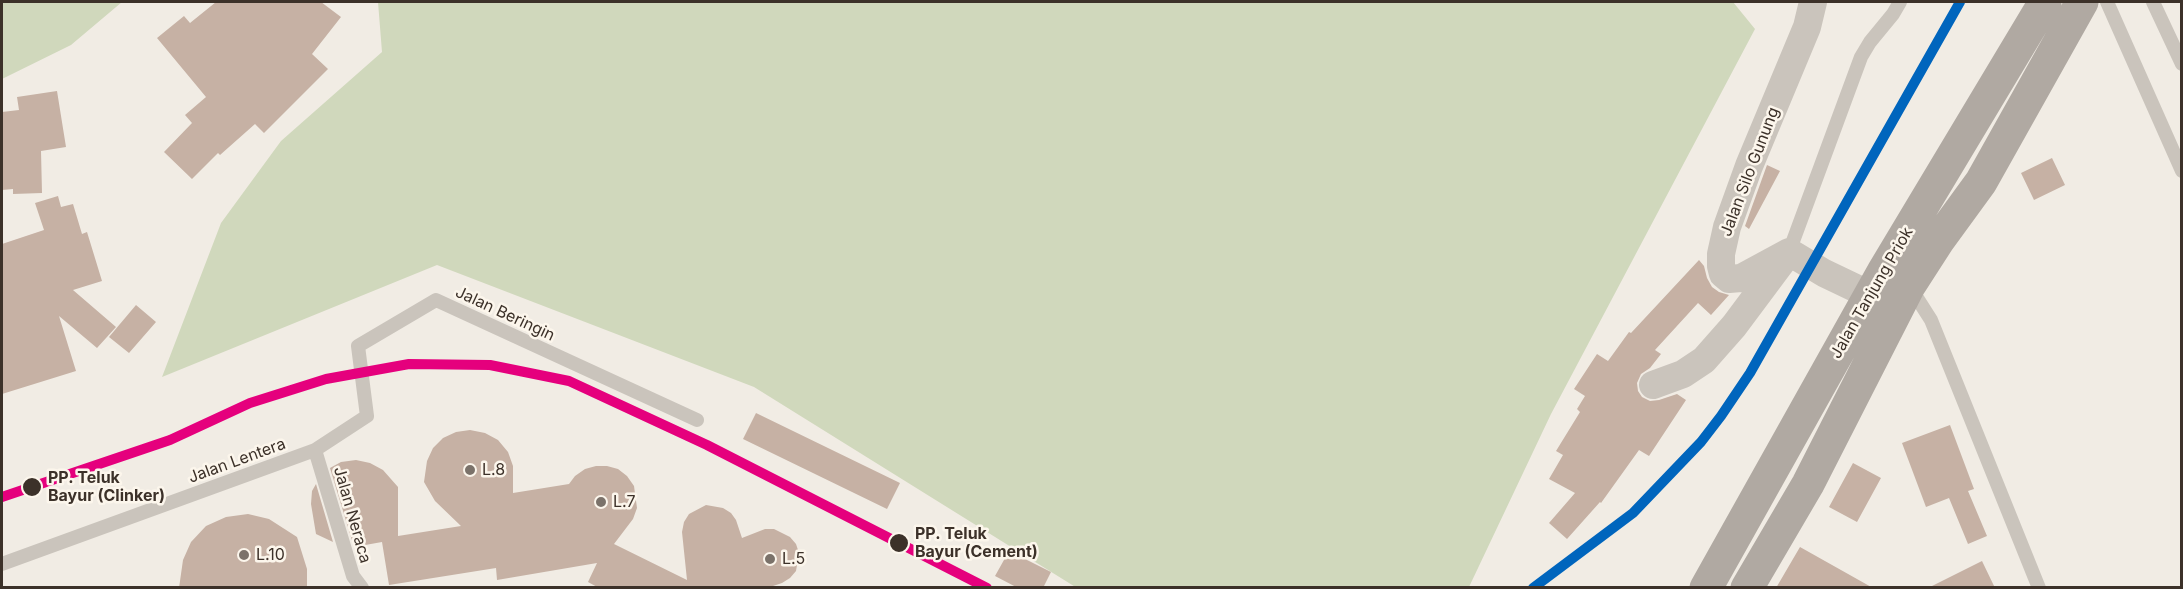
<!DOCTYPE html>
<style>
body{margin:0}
#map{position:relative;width:2183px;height:589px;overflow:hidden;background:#f1ece4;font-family:Inter,sans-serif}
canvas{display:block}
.frame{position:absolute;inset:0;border:3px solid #3c3129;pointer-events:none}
</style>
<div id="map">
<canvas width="2183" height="589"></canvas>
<div class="frame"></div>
</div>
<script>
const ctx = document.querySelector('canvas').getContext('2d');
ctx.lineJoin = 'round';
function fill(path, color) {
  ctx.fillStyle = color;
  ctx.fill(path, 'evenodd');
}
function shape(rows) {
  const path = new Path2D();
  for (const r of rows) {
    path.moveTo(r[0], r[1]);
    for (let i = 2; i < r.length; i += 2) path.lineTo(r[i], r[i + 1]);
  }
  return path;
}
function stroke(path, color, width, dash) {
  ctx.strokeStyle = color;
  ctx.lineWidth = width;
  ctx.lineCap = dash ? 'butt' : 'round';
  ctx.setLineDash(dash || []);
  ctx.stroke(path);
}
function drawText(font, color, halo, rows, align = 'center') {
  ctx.font = font + ' Inter,sans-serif';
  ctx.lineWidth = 5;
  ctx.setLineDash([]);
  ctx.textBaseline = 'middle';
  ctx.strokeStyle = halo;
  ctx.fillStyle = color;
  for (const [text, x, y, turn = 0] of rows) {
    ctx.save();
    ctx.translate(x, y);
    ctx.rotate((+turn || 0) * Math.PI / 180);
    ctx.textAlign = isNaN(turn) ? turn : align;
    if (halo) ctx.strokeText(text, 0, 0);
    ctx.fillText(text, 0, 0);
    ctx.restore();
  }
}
const green = shape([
 [2,2,122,2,71,45,2,79],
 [378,2,1733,2,1755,29,1551,414,1469,587,1077,588,754,387,437,265,162,377,221,223,281,141,382,52]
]);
const building = shape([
 [216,2,321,2,341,17,312,54,328,69,264,133,255,124,220,155,218,153,192,179,164,152,192,123,185,115,206,97,157,38,184,16,190,23],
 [57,91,66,147,41,151,42,193,13,194,13,189,2,190,2,112,19,110,17,97],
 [2052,158,2065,185,2034,200,2021,173],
 [1767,165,1780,171,1749,229,1745,226],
 [58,196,61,207,73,204,82,234,87,232,102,281,73,290,116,327,97,348,59,316,76,371,2,394,2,244,44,230,35,203],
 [1699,260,1704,266,1707,278,1712,287,1719,292,1729,295,1711,315,1698,303,1655,350,1661,354,1650,368,1641,374,1637,383,1638,391,1642,397,1650,401,1659,400,1677,394,1686,400,1649,456,1639,450,1601,503,1600,502,1567,539,1549,523,1575,493,1549,479,1563,455,1556,451,1580,412,1577,409,1585,396,1574,389,1597,354,1608,361,1629,332,1631,333],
 [136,305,156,322,129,353,109,337],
 [756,413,900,483,887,509,743,439],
 [1950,425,1974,489,1968,491,1987,536,1968,544,1949,498,1926,507,1902,443],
 [470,430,485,433,498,440,508,452,513,466,513,493,569,484,575,476,585,469,596,466,607,466,618,469,627,476,634,486,637,508,633,519,614,544,687,580,682,532,684,522,689,514,706,505,723,508,731,513,736,520,742,538,765,529,774,529,790,537,796,544,799,553,796,571,790,578,782,583,767,588,599,588,588,582,597,563,497,580,496,568,389,585,382,542,354,547,330,468,341,462,356,460,370,463,383,470,398,487,398,536,461,526,435,501,424,482,427,461,433,448,443,438,456,432],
 [1853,463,1881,478,1857,522,1829,507],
 [316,484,333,542,316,534,311,504,312,491],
 [248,514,269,519,297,537,307,569,307,588,179,588,183,560,191,542,206,526,226,517],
 [1800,547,1873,588,1776,588],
 [1009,551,1051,572,1043,588,1018,588,995,576],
 [1982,561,1995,588,1928,588]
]);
const service = shape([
 [2107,2,2182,171],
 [2153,2,2182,64],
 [1789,252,1861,57,1870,42,1893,14,1900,2],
 [1910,287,1931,320,2039,588],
 [315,450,353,576,362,588],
 [2,564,315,450,367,416,358,346,436,300,697,420]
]);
const minor = shape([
 [1789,252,1741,278,1729,279,1723,274,1721,266,1721,254,1727,227,1749,166,1807,27,1813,2],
 [1789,252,1824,273,1870,295],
 [1653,385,1683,374,1704,360,1734,326,1784,259]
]);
const trunk = shape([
 [1706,588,1883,272,2045,2],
 [1747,588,1808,484,1909,286,1938,241,1981,182,2082,2]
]);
const rail1 = shape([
 [2,497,170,440,250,403,326,379,409,364,490,365,569,381,707,445,987,588]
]);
const rail2 = shape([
 [1533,588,1633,513,1701,442,1721,416,1750,373,1960,2]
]);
const markers = [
 [470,470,6,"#7b726a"],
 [32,487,10,"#3c3129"],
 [601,502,6,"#7b726a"],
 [899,543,10,"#3c3129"],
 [244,555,6,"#7b726a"],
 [770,559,6,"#7b726a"]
];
const streetNames = [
 ["Jalan Silo Gunung",1750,172,-69],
 ["Jalan Tanjung Priok",1872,293,-60],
 ["Jalan Beringin",505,314,25],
 ["Jalan Lentera",237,461,-20],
 ["Jalan Neraca",352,515,74]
];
const poiNames = [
 ["L.8",482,470],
 ["L.7",613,502],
 ["L.10",256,555],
 ["L.5",782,559]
];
const stopNames = [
 ["PP. Teluk",48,478],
 ["Bayur (Clinker)",48,496],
 ["PP. Teluk",915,534],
 ["Bayur (Cement)",915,552]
];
fill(green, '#d0d8bc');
fill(building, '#c6b1a4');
stroke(service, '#cac4bc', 14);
stroke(minor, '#cac4bc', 28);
stroke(trunk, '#b0a9a2', 33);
stroke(rail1, '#e5007d', 10);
stroke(rail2, '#0065bd', 10);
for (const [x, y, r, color] of markers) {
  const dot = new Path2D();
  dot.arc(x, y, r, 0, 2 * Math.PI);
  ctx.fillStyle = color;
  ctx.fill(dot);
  stroke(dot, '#fcf6ec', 2);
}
drawText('16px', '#3c3129', '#fcf6ec', streetNames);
drawText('16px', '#3c3129', '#fcf6ec', poiNames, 'left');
drawText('bold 16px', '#3c3129', '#fcf6ec', stopNames, 'left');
</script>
